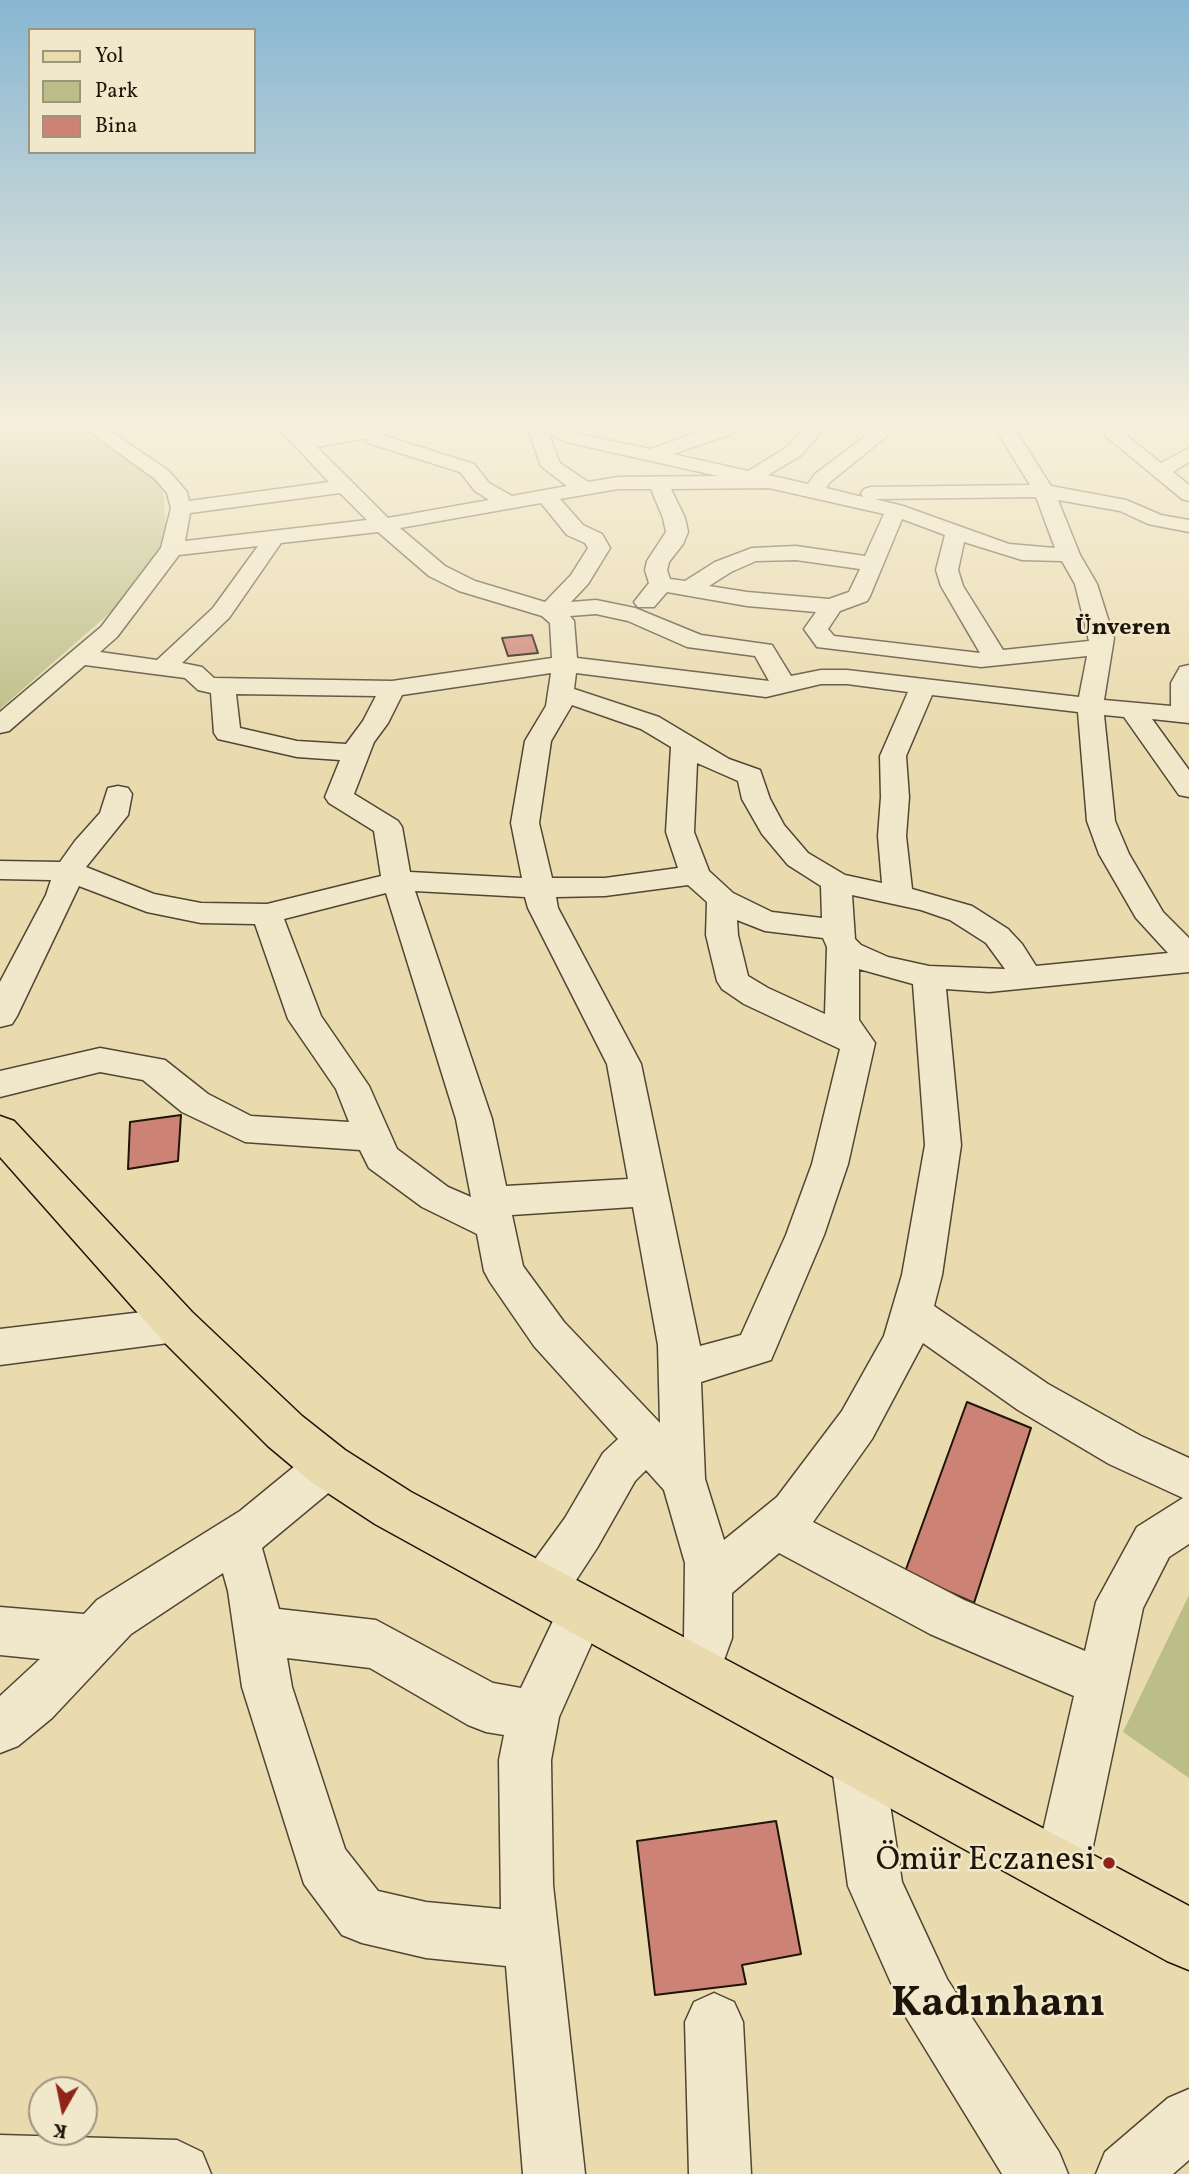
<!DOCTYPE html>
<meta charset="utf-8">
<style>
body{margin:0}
#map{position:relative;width:1189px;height:2174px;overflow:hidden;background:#eadbaf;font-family:Vollkorn,serif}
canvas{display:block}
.legend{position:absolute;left:28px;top:28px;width:228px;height:126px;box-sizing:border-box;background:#f1e8cb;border:2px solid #9d947e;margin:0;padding:9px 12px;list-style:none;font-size:21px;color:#1e150a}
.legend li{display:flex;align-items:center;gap:14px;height:35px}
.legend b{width:35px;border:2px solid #9d947e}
.north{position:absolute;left:28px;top:2076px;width:70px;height:70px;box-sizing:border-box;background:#f1e8cb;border:2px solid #9d947e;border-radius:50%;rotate:189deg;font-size:19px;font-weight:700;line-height:28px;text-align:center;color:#1e150a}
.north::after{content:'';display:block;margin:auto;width:24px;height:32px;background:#8f2418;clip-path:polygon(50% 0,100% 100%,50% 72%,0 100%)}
</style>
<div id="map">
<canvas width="1189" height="2174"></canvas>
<ul class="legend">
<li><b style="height:9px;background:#eadbaf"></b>Yol</li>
<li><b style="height:19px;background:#bbbe87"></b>Park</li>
<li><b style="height:19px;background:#cd8276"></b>Bina</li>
</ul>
<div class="north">K</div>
</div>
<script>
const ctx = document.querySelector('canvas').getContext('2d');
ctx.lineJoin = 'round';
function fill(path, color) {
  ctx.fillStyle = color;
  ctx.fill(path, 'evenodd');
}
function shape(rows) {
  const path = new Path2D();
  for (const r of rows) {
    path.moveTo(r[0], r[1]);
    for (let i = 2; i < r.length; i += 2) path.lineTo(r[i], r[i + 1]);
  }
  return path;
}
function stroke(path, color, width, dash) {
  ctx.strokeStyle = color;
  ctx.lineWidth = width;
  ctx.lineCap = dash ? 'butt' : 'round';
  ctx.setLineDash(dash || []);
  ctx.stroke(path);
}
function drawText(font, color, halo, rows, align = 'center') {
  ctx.font = font + ' Vollkorn,serif';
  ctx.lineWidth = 5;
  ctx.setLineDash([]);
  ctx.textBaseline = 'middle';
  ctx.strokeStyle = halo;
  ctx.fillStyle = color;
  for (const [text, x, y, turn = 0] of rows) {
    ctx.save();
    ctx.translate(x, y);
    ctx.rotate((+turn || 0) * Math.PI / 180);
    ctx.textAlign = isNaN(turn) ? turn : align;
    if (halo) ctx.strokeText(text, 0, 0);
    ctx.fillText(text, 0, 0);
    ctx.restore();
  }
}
const green = shape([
 [0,428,77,428,119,454,163,484,166,532,159,555,128,597,0,709],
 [1189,1595,1189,1778,1123,1732]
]);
const building = shape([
 [532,635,538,653,508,656,502,638,532,635],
 [181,1115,178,1161,128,1169,130,1122,181,1115],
 [967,1402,1031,1428,974,1603,905,1572,967,1402],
 [776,1821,801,1954,742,1965,746,1984,655,1995,637,1841,776,1821]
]);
const minor = shape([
 [84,428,106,428,169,471,187,492,189,501,329,482,278,428,298,428,304,434,312,428,334,428,330,433,357,428,376,428,382,435,474,464,489,483,512,496,567,486,541,466,528,428,568,428,579,434,650,449,711,428,739,428,737,432,673,454,748,471,786,448,805,428,825,428,800,456,768,475,808,484,815,474,876,428,897,428,830,482,826,488,863,497,861,493,864,489,871,487,1030,485,995,428,1014,428,1051,486,1126,500,1161,515,1189,520,1189,532,1148,524,1120,511,1058,500,1080,555,1097,584,1114,638,1104,700,1171,706,1171,683,1180,667,1189,665,1189,723,1152,719,1189,770,1189,797,1179,795,1124,717,1104,715,1115,821,1129,854,1163,912,1189,938,1189,972,989,992,946,989,961,1145,942,1275,934,1306,1048,1384,1141,1436,1189,1458,1189,1544,1169,1557,1143,1608,1088,1870,1080,1889,1061,1897,1042,1889,1034,1870,1074,1696,930,1634,779,1553,732,1593,732,1638,713,1690,696,1698,679,1690,671,1673,684,1638,685,1563,664,1490,646,1470,635,1481,597,1548,567,1594,582,1587,599,1594,606,1611,559,1717,551,1760,553,1885,585,2174,523,2174,506,1966,426,1958,362,1943,342,1935,304,1884,242,1687,228,1591,223,1573,131,1634,52,1718,18,1746,0,1753,0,1696,40,1659,0,1655,0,1607,84,1614,97,1600,240,1511,312,1452,328,1446,344,1452,350,1466,344,1480,262,1548,279,1609,376,1620,493,1683,521,1688,563,1600,559,1605,542,1612,525,1605,518,1589,525,1573,565,1518,603,1453,618,1439,534,1346,490,1282,484,1271,477,1234,422,1207,369,1168,360,1150,245,1142,182,1112,143,1080,100,1072,0,1097,0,1071,100,1048,165,1060,208,1094,251,1116,349,1122,336,1089,288,1019,255,924,201,923,147,912,79,886,17,1016,12,1024,0,1027,0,982,46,895,51,880,0,879,0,861,60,862,75,841,100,813,108,788,118,786,128,788,132,794,128,815,86,867,154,894,201,903,267,904,381,876,374,831,329,803,325,797,340,760,297,757,218,739,214,733,211,693,198,690,185,678,85,665,9,731,0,733,0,712,101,627,161,548,171,508,167,493,155,479,84,428],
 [548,433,566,442,718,476,618,477,588,482,560,463,548,433],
 [365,438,368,443,460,472,475,491,489,500,388,518,317,447,365,438],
 [769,488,884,514,865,556,796,546,752,548,715,562,685,581,670,579,667,570,669,562,683,544,688,532,685,518,671,489,769,488],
 [618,489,651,489,663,518,666,532,647,561,645,570,649,583,634,602,638,607,654,607,667,592,747,606,816,612,804,629,817,647,981,667,1087,656,1079,697,847,670,821,670,791,676,772,645,701,635,635,608,596,600,571,602,588,584,610,548,602,534,583,525,560,499,618,489],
 [340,493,367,520,185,541,190,513,340,493],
 [1036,497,1055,548,1009,544,903,506,875,499,1036,497],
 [541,503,567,535,585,543,588,548,571,575,545,602,475,581,445,566,400,528,541,503],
 [902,519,945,535,936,570,941,586,980,653,834,636,828,629,840,611,867,601,870,596,902,519],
 [378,532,429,576,459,591,542,616,550,623,552,658,392,681,214,678,202,667,182,663,229,618,281,543,378,532],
 [964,542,1022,560,1062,561,1075,584,1089,641,1003,650,963,586,958,570,964,542],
 [258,546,213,608,157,660,100,652,117,637,179,555,258,546],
 [796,560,860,569,849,592,829,599,747,592,709,586,731,572,756,561,796,560],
 [596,614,628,621,687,647,755,656,769,681,577,658,574,621,570,616,596,614],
 [551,673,546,706,525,741,511,823,522,878,410,872,402,827,398,821,354,794,374,742,388,723,402,695,551,673],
 [576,673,766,697,821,684,847,684,908,692,880,756,881,797,878,836,882,883,845,875,808,853,784,825,770,799,760,770,729,759,659,717,574,689,576,673],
 [236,694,376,696,363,721,346,744,297,741,240,728,236,694],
 [932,695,1078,712,1087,821,1099,854,1136,918,1168,953,1036,966,1022,944,1008,929,972,906,912,889,906,836,909,797,906,756,932,695],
 [572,705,641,729,671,747,666,832,678,868,605,878,552,878,539,823,551,741,572,705],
 [697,763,738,781,742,799,762,834,788,865,821,886,822,918,772,912,733,893,709,871,694,832,697,763],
 [688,885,707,902,706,935,717,981,722,989,744,1004,840,1049,812,1164,786,1235,741,1335,700,1346,641,1064,558,908,556,897,605,896,688,885],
 [415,891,525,897,528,908,607,1064,628,1179,506,1186,492,1119,415,891],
 [386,893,456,1119,471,1197,448,1187,397,1149,369,1086,321,1016,284,919,386,893],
 [852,895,921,910,950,920,986,943,1005,969,929,966,888,957,861,945,855,939,852,895],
 [737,920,765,931,823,938,827,947,825,1014,768,988,748,976,738,935,737,920],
 [859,969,913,984,925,1145,902,1275,884,1336,842,1411,777,1497,724,1540,705,1479,701,1382,771,1360,824,1235,848,1164,875,1043,859,1020,859,969],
 [633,1207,658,1345,660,1423,564,1322,523,1266,512,1215,633,1207],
 [923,1343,1018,1410,1109,1464,1183,1498,1137,1527,1096,1602,1085,1651,964,1600,813,1522,872,1439,923,1343],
 [287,1658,370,1668,468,1725,486,1732,504,1735,499,1760,501,1909,426,1902,378,1891,345,1849,292,1687,287,1658],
 [1096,428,1117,428,1161,463,1189,448,1189,462,1173,472,1189,485,1189,501,1182,499,1096,428],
 [176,1308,190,1313,196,1325,190,1337,176,1342,0,1365,0,1329,176,1308],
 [857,1733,875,1741,883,1759,902,1882,947,1979,1059,2152,1068,2174,1002,2174,907,2019,848,1886,831,1759,839,1741,857,1733],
 [714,1993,734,2002,743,2022,751,2174,689,2174,685,2022,694,2002,714,1993],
 [1189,2089,1189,2160,1173,2174,1096,2174,1105,2152,1168,2098,1189,2089],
 [0,2135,177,2140,202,2152,211,2174,0,2174,0,2135]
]);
const major = shape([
 [0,1116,14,1121,192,1312,302,1416,345,1450,411,1492,1189,1906,1189,1970,1167,1961,375,1524,311,1482,268,1446,160,1338,0,1157,0,1116]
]);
const markers = [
 [1109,1863,7,"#8f2418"]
];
const farNeighbourhoodnames = [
 ["Ünveren",1123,630]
];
const nearPoinames = [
 ["Ömür Eczanesi",1095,1863]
];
const nearDistrictnames = [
 ["Kadınhanı",998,2007]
];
fill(green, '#bbbe87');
fill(building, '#cd8276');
stroke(building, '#1e150a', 2);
stroke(minor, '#514633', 3);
stroke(major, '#1e150a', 3);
fill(minor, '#f1e8cb');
fill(major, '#eadbaf');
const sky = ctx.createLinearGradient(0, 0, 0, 733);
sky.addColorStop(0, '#88b6d2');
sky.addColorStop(0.58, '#f6efdb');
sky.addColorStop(1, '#f6efdb00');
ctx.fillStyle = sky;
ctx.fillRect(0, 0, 1189, 733);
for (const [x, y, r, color] of markers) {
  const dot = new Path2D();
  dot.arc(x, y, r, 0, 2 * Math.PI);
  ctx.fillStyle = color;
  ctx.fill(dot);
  stroke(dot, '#f1e8cb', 2.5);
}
drawText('bold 24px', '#1e150a', '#f1e8cb', farNeighbourhoodnames);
drawText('33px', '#1e150a', '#f1e8cb', nearPoinames, 'right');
drawText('bold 42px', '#1e150a', '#f1e8cb', nearDistrictnames);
</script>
